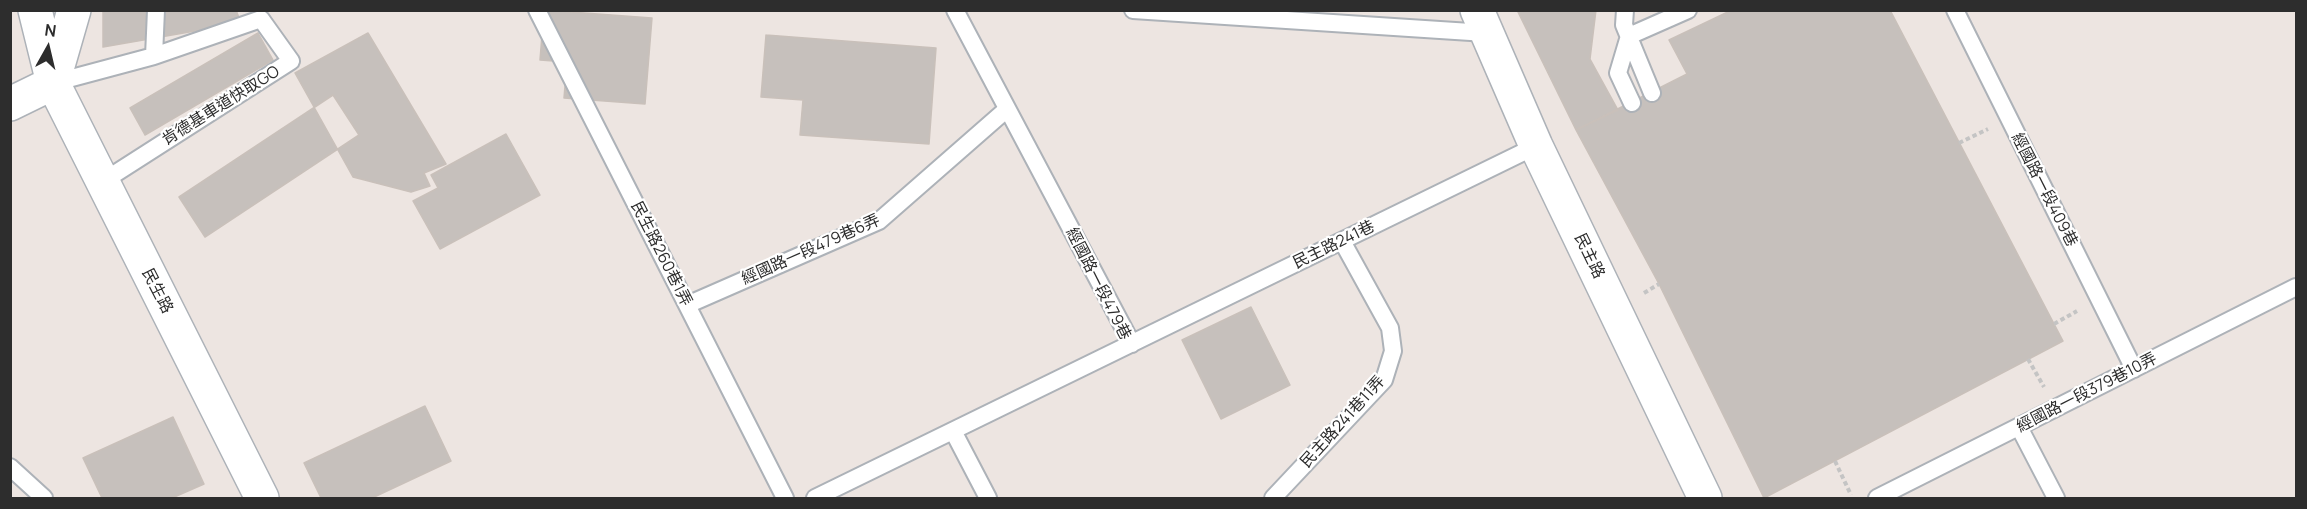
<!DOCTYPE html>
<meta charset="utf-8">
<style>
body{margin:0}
#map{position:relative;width:2307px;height:509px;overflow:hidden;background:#ede5e1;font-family:Manrope,sans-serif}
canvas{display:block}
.frame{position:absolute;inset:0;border:12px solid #2d2d2d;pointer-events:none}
.north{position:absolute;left:18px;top:18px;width:60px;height:60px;-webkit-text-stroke:4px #fff;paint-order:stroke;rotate:8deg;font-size:16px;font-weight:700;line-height:24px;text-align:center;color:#2d2d2d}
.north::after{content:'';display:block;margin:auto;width:21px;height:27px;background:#2d2d2d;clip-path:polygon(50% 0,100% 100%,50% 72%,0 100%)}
</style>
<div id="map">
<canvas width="2307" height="509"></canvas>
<div class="frame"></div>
<div class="north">N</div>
</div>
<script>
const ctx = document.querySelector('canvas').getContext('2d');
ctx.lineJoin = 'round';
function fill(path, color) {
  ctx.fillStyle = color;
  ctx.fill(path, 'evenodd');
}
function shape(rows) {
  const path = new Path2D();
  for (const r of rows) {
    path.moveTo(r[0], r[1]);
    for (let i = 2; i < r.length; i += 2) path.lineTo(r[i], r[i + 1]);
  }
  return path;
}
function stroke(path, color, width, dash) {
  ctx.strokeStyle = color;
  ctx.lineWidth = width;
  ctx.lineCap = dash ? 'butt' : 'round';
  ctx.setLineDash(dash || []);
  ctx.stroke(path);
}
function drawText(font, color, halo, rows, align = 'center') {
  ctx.font = font + ' Manrope,"Noto Sans TC",sans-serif';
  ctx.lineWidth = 4.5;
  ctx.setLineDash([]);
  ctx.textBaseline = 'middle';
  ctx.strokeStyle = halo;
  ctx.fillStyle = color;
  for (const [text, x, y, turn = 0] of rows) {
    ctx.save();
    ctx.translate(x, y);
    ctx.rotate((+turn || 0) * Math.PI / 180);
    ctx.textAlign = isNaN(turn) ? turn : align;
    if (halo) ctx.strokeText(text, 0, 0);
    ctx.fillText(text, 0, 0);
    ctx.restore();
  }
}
const building = shape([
 [103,10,236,10,241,23,103,47,103,10],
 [544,10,652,18,645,104,564,98,567,62,540,60,544,10],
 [1517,10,1596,10,1590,59,1618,110,1576,130,1517,10],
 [1732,10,1890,10,2063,341,1764,498,1659,284,1576,130,1687,74,1669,40,1732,10],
 [258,33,273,60,145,135,130,108,258,33],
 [368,33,446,164,424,173,430,186,411,192,353,177,295,73,368,33],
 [766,35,936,48,929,144,800,135,803,100,761,97,766,35],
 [333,95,359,135,205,237,179,197,333,95],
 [506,134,540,195,440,249,413,201,438,188,431,175,506,134],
 [1251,307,1290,385,1221,419,1182,340,1251,307],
 [425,406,451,461,372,498,321,498,304,463,425,406],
 [173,417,204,484,172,498,102,498,83,458,173,417]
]);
const path = shape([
 [1959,143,1988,129],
 [1644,293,1659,284],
 [2054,324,2077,311],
 [2028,359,2044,387],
 [1835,461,1851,495]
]);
const service = shape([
 [537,10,785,498],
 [955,10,1132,344],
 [1133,10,1486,33],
 [1625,10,1624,25,1652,93],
 [1955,10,2134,369],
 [53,83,154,56,156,10],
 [1632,103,1618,73,1629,36,1688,10],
 [102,182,291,61,261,19,154,56],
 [687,305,879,221,1007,109],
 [2019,427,2056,498],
 [953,431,988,498],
 [10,467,44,498],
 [815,498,1536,146],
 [1273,498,1384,380,1393,351,1390,328,1342,241],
 [1877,498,2296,287]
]);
const minor = shape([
 [1477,10,1536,146,1705,498]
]);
const tertiary = shape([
 [35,10,53,83,262,498],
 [53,83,74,10],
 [10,104,53,83]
]);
const streetNames = [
 ["肯德基車道快取GO",221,106,-32],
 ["經國路一段409巷",2044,190,63],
 ["民主路241巷",1334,245,-26],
 ["經國路一段479巷6弄",811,250,-24],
 ["民生路260巷1弄",661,254,63],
 ["民主路",1589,256,64],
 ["經國路一段479巷",1098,284,63],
 ["民生路",157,291,63],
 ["經國路一段379巷10弄",2087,393,-27],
 ["民主路241巷11弄",1343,422,-48]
];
fill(building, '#c6c0bc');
stroke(building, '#c9c0ba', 1.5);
stroke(service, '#adb2b8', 20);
stroke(minor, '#adb2b8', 36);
stroke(tertiary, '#adb2b8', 36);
stroke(path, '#c4c4c4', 4, [4.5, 3]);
stroke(service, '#fff', 16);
stroke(minor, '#fff', 33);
stroke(tertiary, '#fff', 33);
drawText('16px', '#2d2d2d', '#fff', streetNames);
</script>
